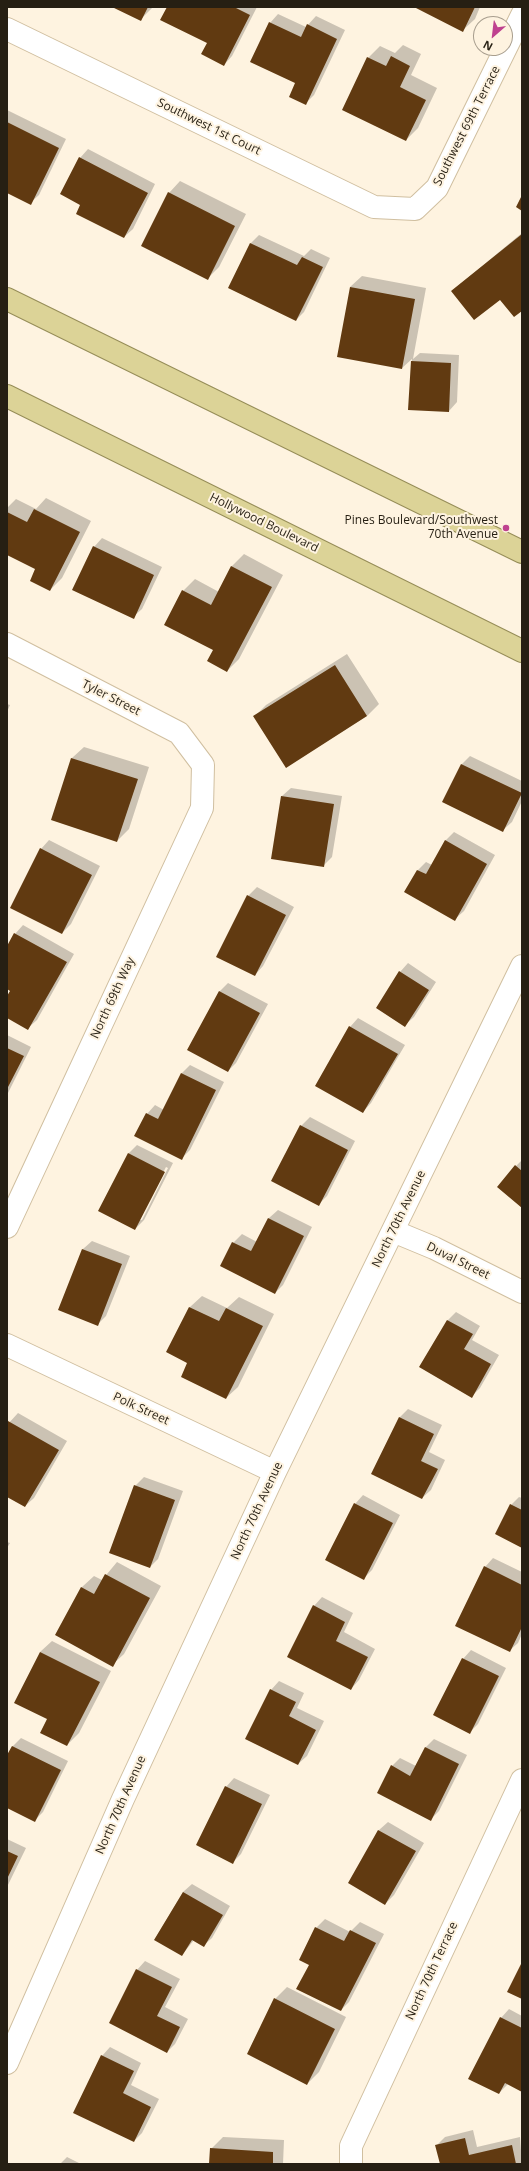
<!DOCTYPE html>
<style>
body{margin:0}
#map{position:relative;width:529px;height:2171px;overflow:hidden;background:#fef3e0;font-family:"Open Sans",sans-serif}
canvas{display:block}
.frame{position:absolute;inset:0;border:8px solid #261f13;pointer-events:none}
.north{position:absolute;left:473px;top:16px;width:40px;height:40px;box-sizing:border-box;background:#fef3e0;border:1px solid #a89e8e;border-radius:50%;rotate:208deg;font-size:11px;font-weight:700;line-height:16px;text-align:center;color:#261f13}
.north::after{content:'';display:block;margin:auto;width:14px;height:18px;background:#bf418f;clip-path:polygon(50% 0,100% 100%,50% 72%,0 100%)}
</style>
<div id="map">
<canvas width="529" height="2171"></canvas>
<div class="frame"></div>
<div class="north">N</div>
</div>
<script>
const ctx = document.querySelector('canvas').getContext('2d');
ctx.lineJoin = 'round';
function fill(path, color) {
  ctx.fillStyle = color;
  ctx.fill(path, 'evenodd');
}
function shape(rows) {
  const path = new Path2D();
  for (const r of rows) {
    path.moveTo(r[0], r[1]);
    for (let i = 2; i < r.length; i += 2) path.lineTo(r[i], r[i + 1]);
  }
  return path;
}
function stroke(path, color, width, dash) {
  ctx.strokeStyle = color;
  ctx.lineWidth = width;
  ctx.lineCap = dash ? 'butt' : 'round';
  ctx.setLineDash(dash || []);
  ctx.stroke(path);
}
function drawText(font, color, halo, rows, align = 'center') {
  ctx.font = font + ' "Open Sans",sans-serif';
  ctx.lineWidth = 4;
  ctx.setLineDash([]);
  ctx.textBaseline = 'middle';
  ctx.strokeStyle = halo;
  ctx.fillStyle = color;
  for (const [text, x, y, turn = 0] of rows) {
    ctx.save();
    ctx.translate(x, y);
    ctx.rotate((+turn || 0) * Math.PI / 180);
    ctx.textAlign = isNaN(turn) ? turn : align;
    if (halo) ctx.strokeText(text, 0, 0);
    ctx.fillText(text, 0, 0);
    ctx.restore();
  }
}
const shadow = shape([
 [115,7,153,7,140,20],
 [168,7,257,7,232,56,224,65,208,43],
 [416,7,480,7,475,19,463,30],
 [278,14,306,27,316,16,345,30,314,95,306,103,270,23],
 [403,45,421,54,411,75,437,88,418,128,406,140,368,58,380,46,395,53],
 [7,110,66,139,39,195,30,203,7,191],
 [88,149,155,184,133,229,124,237,82,204,80,158],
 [180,181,246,214,219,267,208,278,169,193],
 [522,233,522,310,501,298,452,291],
 [259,235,304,256,311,249,330,258,304,312,296,320,229,288,251,243],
 [362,276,426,288,413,359,420,353,459,355,457,402,449,411,410,409,412,359,402,368,350,287],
 [46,498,91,521,62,578,50,590,37,569,7,554,7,508,16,499,36,509],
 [102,538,162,567,142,609,133,617,94,547],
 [244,554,283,575,239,659,227,671,183,591,195,579,219,592,232,566],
 [347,654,379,704,367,716,286,767,255,716,266,705],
 [7,704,10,705,7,712],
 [84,747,149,767,129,829,117,841,53,820,72,758],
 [470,756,522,781,522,801,512,822,503,830,444,802,462,764],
 [291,788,342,796,332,857,323,866,282,796],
 [454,832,495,855,464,911,455,919,406,892,418,870,426,862,432,865,445,841],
 [49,840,100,866,71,924,62,933,41,849],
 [257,887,294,907,263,966,255,975,248,896],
 [23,925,74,954,37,1020,28,1028,7,1016,7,998,11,991,7,988,7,948,15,934],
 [408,963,436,982,414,1017,405,1025,400,972],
 [228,983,268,1004,236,1063,228,1071,188,1049,220,991],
 [358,1018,405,1045,371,1103,363,1112,350,1027],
 [7,1035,31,1047,7,1095],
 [190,1065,224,1082,190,1150,182,1158,147,1114,155,1105,164,1110,182,1073],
 [310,1117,355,1141,327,1196,319,1204,273,1181,301,1126],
 [137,1145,173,1163,144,1220,135,1229,129,1153],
 [166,1167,168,1168,142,1220,139,1220],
 [522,1160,522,1207,516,1166],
 [278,1210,312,1227,283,1285,275,1293,221,1266,233,1243,242,1234,257,1242,269,1218],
 [92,1241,130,1256,106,1316,98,1324,60,1310,83,1249],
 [202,1296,227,1308,239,1297,274,1314,238,1387,226,1398,189,1363,167,1352,190,1307],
 [456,1312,480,1326,472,1340,499,1355,480,1388,472,1396,421,1367,448,1320],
 [408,1409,442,1425,429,1452,445,1460,431,1490,422,1498,399,1418],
 [18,1413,67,1441,34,1498,25,1506,7,1496,7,1425],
 [144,1477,183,1491,158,1559,150,1567,135,1486],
 [363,1495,400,1515,372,1570,363,1579,355,1504],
 [519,1497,522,1498,522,1547,511,1505],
 [7,1542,10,1543,7,1548],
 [493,1558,522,1572,522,1634,518,1643,509,1651,485,1567],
 [117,1562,161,1586,124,1654,112,1665,56,1635,82,1587,94,1576,102,1580],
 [322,1597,353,1613,344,1632,375,1649,359,1680,351,1689,314,1606],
 [52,1641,111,1671,79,1733,67,1745,48,1719,40,1652],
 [471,1650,506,1668,478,1724,469,1733,463,1659],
 [279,1681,304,1693,297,1708,324,1721,307,1756,298,1764,271,1690],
 [21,1738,68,1761,43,1812,34,1821,7,1807,7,1757,13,1746],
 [434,1739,467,1755,439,1811,430,1820,392,1766,400,1758,416,1766,426,1747],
 [234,1778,270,1795,241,1854,232,1863,226,1787],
 [388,1822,424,1843,394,1895,385,1904,349,1883,379,1830],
 [7,1839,26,1848,7,1887],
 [192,1884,230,1906,212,1938,203,1946,194,1940,182,1955,155,1939,183,1892],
 [325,1919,350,1932,360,1922,384,1934,349,2002,341,2010,310,1964,316,1928],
 [145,1961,180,1979,165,2007,188,2019,175,2044,167,2052,137,1970],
 [287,1987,346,2017,319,2072,307,2084,275,1999],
 [509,2009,522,2016,522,2090,508,2084,499,2093,501,2018],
 [110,2047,141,2063,131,2085,159,2099,142,2133,134,2141,102,2056],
 [473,2130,477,2147,520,2137,522,2164,441,2164,437,2145,445,2137],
 [223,2137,284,2140,283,2164,210,2164,211,2149],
 [67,2157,81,2164,60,2164]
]);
const building = shape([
 [112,7,148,7,141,21],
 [167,7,234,7,250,15,224,66,201,54,207,43,160,20],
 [414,7,475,7,463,32],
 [269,22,301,37,307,24,337,39,306,105,289,97,295,83,250,62],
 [391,56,410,66,400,87,426,100,406,141,342,110,367,57,386,66],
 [7,122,59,148,31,205,7,193],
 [79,157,148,193,124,238,76,214,80,205,60,194],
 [168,192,235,226,208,280,141,246],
 [522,195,522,211,516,207],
 [522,234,522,311,514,317,500,300,474,320,451,291],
 [250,243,297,265,302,257,323,267,296,321,228,288],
 [350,287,415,299,402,369,337,357],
 [411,361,451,363,449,412,408,410],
 [34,509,80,532,50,591,30,581,35,569,7,555,7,512,27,522],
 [93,546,154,575,134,619,72,590],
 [231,566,272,587,227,672,207,661,213,650,164,625,182,590,211,605],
 [335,665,367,716,286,768,253,716],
 [71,758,138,779,117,842,51,820],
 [461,764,522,793,503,832,442,802],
 [281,796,334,804,324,867,271,859],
 [445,840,487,864,455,921,404,892,417,870,426,874],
 [40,848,92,875,62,934,10,908],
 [247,895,286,915,255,976,216,957],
 [14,933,67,962,28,1030,7,1018,7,996,10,991,7,989,7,946],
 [399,971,429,990,405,1027,376,1008],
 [219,991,260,1013,228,1072,187,1050],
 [349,1026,398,1054,363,1113,315,1086],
 [7,1048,24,1056,7,1089],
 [181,1073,216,1090,182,1160,134,1136,146,1113,158,1119],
 [300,1125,348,1150,319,1206,271,1181],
 [128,1153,165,1172,135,1230,98,1211],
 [515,1165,522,1171,522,1208,497,1187],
 [268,1218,304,1236,275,1294,220,1266,232,1242,251,1251],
 [82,1249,122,1264,98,1326,58,1310],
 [189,1307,219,1321,226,1308,263,1326,226,1399,181,1377,187,1363,166,1352],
 [447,1320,473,1334,464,1349,491,1364,472,1398,419,1367],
 [399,1417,434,1434,421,1461,438,1469,422,1499,371,1474],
 [8,1421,59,1450,25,1507,7,1497],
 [134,1485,175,1500,150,1568,109,1553],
 [354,1503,393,1523,364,1580,325,1560],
 [510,1504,522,1510,522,1548,495,1534],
 [484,1566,522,1585,522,1627,510,1652,455,1626],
 [105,1574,150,1598,113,1667,55,1635,81,1587,94,1594],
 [313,1605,345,1622,336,1641,368,1657,351,1690,287,1657],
 [40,1652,100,1682,67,1746,40,1733,47,1719,14,1703],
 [462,1658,499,1676,470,1734,433,1715],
 [270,1689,296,1702,289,1716,316,1730,298,1765,245,1739],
 [12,1746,61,1770,35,1822,7,1808,7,1755],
 [425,1747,459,1764,431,1821,377,1793,391,1765,410,1776],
 [225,1786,262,1804,233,1864,196,1845],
 [378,1830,416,1851,385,1905,348,1883],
 [7,1851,18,1856,7,1879],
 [183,1892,223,1915,204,1947,192,1940,182,1956,154,1940],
 [315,1927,344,1941,350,1930,376,1943,341,2011,296,1989,309,1965,299,1960],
 [522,1962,522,1999,507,1992],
 [136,1969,172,1987,157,2016,180,2027,167,2053,109,2023],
 [274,1998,335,2029,307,2085,247,2054],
 [500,2017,522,2028,522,2092,505,2083,499,2094,468,2079],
 [101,2055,134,2071,123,2093,151,2107,134,2142,73,2113],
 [465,2138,469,2155,512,2145,516,2164,440,2164,435,2145],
 [210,2148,273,2152,273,2164,209,2164]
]);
const minor = shape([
 [7,29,374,207,415,209,437,188,522,15],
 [7,644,179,733,203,765,202,808,7,1227],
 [393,1231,434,1248,522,1292],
 [7,1345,275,1472],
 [7,2063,123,1799,275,1472,522,966],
 [351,2164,351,2146,522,1780]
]);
const trunk = shape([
 [7,299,522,552],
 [7,396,522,651]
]);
const markers = [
 [506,528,4,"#bf418f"]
];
const streetNames = [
 ["Southwest 69th Terrace",467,126,-63],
 ["Southwest 1st Court",209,127,26],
 ["Hollywood Boulevard",264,523,26],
 ["Tyler Street",111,698,27],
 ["North 69th Way",113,998,-65],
 ["North 70th Avenue",399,1219,-64],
 ["Duval Street",458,1261,26],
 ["Polk Street",141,1409,25],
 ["North 70th Avenue",257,1511,-65],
 ["North 70th Avenue",121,1805,-66],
 ["North 70th Terrace",432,1971,-65]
];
const poiNames = [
 ["Pines Boulevard/Southwest",498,521],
 ["70th Avenue",498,535]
];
fill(shadow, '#0003');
fill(building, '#613a11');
stroke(minor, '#d0bfa0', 24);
stroke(trunk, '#968d58', 24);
stroke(minor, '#fff', 22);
stroke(trunk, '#dcd397', 22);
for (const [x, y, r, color] of markers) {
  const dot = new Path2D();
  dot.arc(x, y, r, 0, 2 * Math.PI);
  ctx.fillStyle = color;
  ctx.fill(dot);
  stroke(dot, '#fef3e0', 1.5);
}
drawText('12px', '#261f13', '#fef3e0', streetNames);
drawText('12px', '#261f13', '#fef3e0', poiNames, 'right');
</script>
